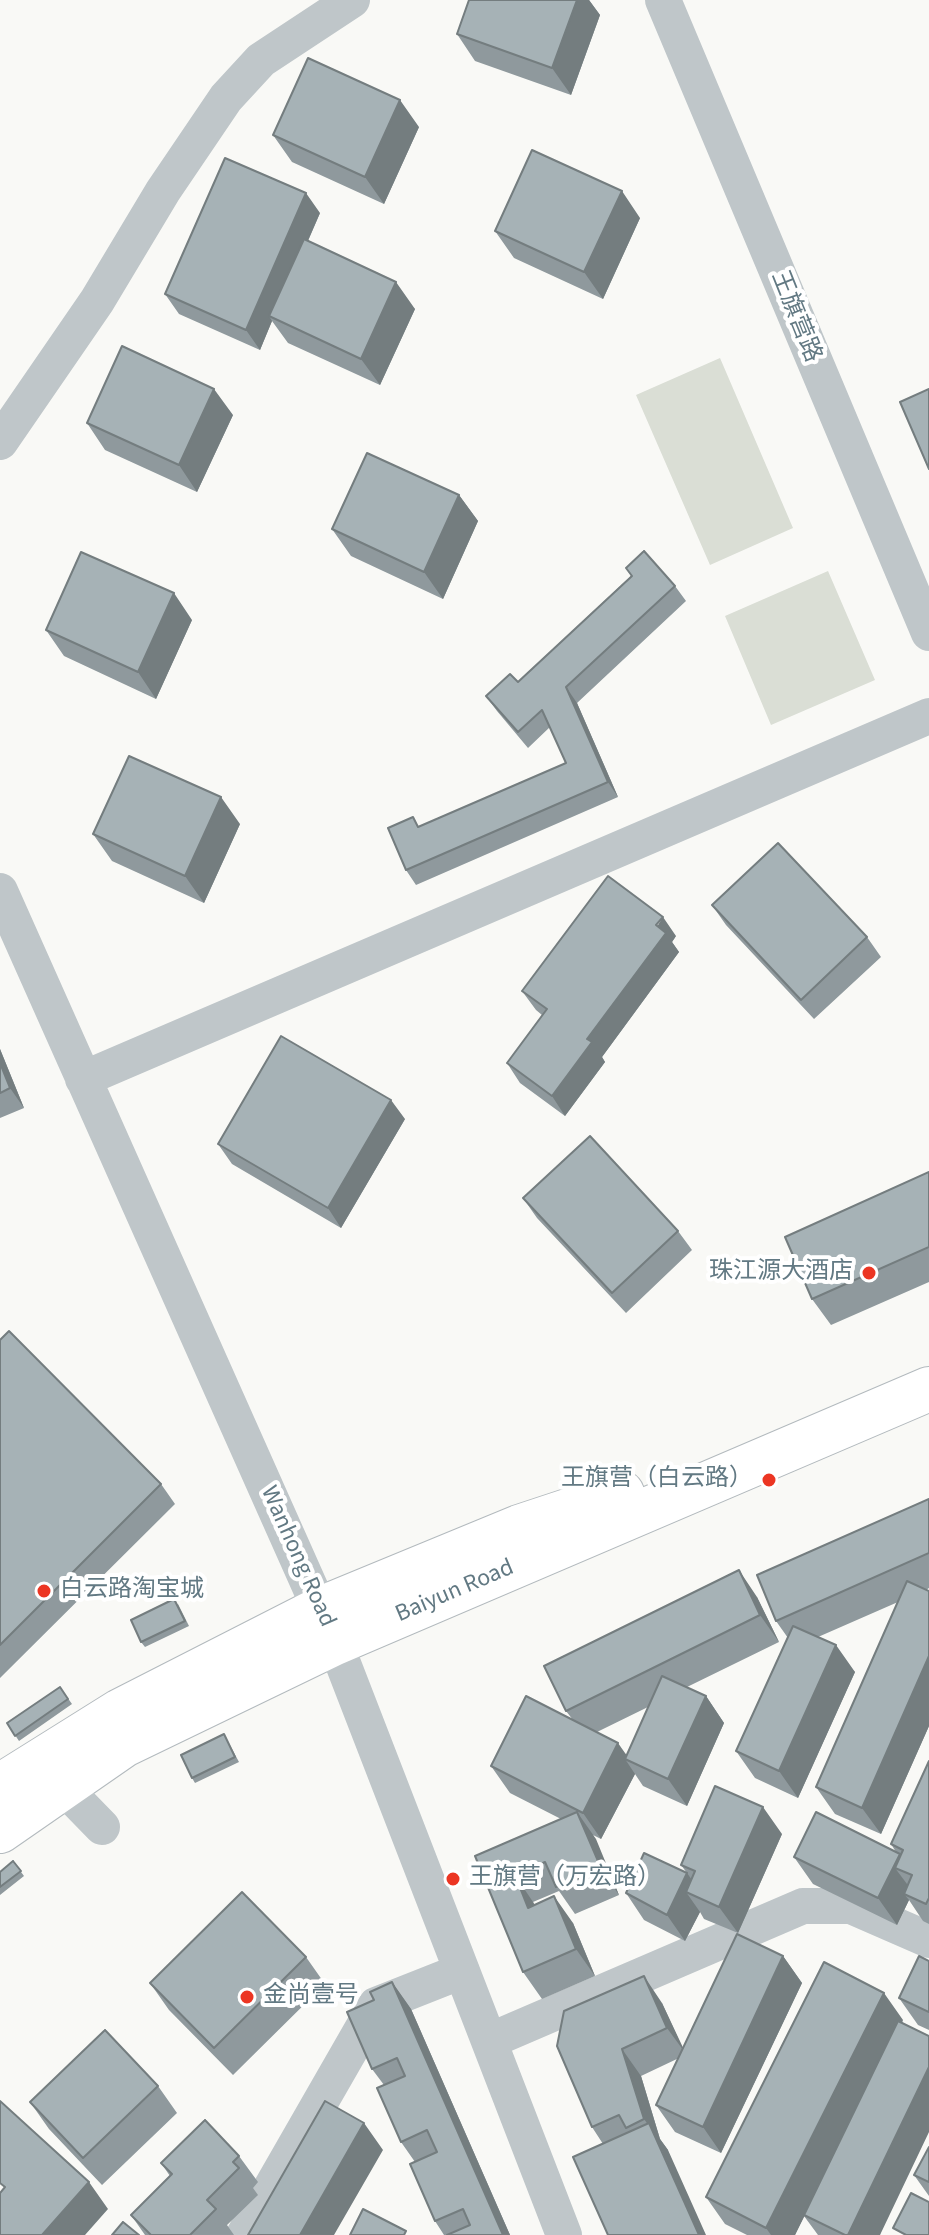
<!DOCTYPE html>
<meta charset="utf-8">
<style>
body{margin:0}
canvas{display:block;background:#f9f9f6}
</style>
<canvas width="929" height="2235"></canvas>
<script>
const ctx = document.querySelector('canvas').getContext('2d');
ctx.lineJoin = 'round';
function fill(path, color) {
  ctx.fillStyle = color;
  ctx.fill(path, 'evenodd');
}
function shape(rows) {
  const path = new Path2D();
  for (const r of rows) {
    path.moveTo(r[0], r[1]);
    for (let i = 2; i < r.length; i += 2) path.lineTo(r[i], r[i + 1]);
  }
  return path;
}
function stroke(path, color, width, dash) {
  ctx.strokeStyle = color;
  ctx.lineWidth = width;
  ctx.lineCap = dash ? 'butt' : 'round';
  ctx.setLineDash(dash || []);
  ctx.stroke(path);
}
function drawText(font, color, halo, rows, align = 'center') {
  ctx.font = font + ' "Source Sans 3","Noto Sans SC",sans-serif';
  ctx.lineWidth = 8;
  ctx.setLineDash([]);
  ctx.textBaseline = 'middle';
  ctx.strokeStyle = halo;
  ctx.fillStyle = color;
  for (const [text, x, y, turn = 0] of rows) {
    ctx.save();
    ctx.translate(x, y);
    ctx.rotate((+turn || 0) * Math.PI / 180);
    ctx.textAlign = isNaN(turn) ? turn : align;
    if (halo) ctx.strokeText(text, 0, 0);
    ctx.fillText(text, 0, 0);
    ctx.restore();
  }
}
const green = shape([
 [720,358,793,528,710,565,636,395],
 [828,571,875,680,771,725,725,616]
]);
const minor = shape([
 [663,0,929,633],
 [0,442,97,301,163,191,226,98,261,60,352,0],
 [0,891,335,1643,564,2235],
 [83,1079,929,716],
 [63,1787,102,1827],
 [489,2041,803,1906,851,1906,929,1940],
 [244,2235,376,2005,462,1971]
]);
const major = shape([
 [0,1786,120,1711,320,1609,519,1527,622,1493],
 [0,1831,124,1745,335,1643,929,1389]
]);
const wall = shape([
 [469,0,589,0,600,15,571,95,475,61,457,34],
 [419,127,384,204,292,162,273,135],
 [320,213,308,241,415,309,380,385,288,343,272,321,260,350,179,314,165,294],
 [640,218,603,299,514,258,495,231],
 [233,415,197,492,105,450,87,423],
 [459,495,478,521,443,599,351,556,332,529],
 [626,568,675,586,686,601,577,703,618,797,416,885,406,870,420,826,566,763,550,727,528,748,497,711,486,696,518,682,631,576],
 [192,620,156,699,64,656,46,630],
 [240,824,204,903,112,861,93,834],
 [712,905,867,937,881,957,814,1019,726,925],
 [676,936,672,942,679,952,602,1057,605,1062,565,1116,520,1083,507,1063,542,1015,536,1010,522,991],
 [0,1049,24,1108,0,1118],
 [405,1119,341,1228,232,1164,218,1144],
 [929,1172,929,1282,831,1325,812,1299],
 [523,1198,678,1231,692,1250,626,1313,537,1218],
 [0,1340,161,1484,175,1504,0,1678],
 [929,1499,929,1588,926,1590,929,1591,929,1726,881,1834,835,1814,816,1787,898,1602,818,1637,855,1672,798,1798,755,1778,736,1751,788,1638,776,1621],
 [757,1597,779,1642,687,1687,706,1696,724,1723,687,1806,643,1786,635,1774,601,1839,593,1835,619,1895,575,1914,559,1891,533,1902,535,1905,573,1923,595,1976,542,1999,523,1972,475,1856,561,1819,510,1793,491,1766,573,1720,566,1711],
 [648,1707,627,1755,597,1732],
 [178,1604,189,1626,145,1647,141,1642],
 [60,1687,72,1704,19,1741,7,1723],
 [224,1734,239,1762,195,1783,192,1778],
 [929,1761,929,1924,923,1921,909,1900,897,1925,813,1884,794,1857,896,1852,891,1844],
 [782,1834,738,1933,704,1919,700,1912,685,1941,644,1920,626,1893,687,1873,681,1865],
 [13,1861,24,1876,0,1895,0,1872],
 [783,1956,802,1983,721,2153,675,2132,656,2105,679,2058,641,2076,660,2139,668,2150,603,2144,592,2127,557,2046,662,2003,683,2049],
 [306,1957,325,1984,233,2075,169,2010,150,1983],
 [929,1961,929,2030,918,2025,899,1998],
 [392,1982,411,2009,510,2235,444,2235,435,2221,415,2162,401,2142,384,2085,372,2069,374,2000],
 [903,2020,902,2023,880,2235,818,2235,804,2216,795,2235,747,2235,725,2224,706,2197],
 [158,2086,177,2113,102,2185,49,2129,30,2102],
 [929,2147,929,2196,914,2175],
 [239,2156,258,2182,253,2188,258,2195,227,2225,234,2235,145,2235,131,2215,170,2176,161,2163]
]);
const shadedWall = shape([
 [577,0,589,0,600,15,571,95,552,68],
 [400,100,419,127,384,204,365,177],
 [622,191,640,218,603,299,584,272],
 [306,193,320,213,274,318,269,316,272,321,260,350,246,330],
 [396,282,415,309,380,385,361,359],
 [214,389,233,415,197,492,179,465],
 [459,495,478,521,443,599,424,572],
 [174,593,192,620,156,699,138,672],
 [566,687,577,703,618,797,608,782],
 [221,797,240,824,204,903,185,876],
 [663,917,676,936,672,942,679,952,602,1057,605,1062,565,1116,552,1096],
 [0,1049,24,1108,10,1088,0,1063],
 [391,1100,405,1119,341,1228,328,1208],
 [739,1570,757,1597,779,1642,760,1615],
 [836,1645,855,1672,798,1798,779,1771],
 [929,1656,929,1726,881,1834,862,1808],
 [706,1696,724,1723,687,1806,668,1779],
 [618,1743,632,1763,625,1759,635,1774,601,1839,583,1813],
 [763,1807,782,1834,738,1933,719,1907],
 [577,1812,596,1839,619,1895,601,1868],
 [900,1854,919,1880,912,1875,895,1868,913,1892,904,1894,909,1900,897,1925,878,1898],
 [687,1873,706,1900,686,1892,700,1912,685,1941,667,1915],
 [515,1875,533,1902,547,1934,528,1908],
 [554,1896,573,1923,595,1976,576,1949],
 [783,1956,802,1983,721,2153,703,2127],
 [644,1976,662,2003,686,2054,667,2028],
 [392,1982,411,2009,510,2235,503,2235],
 [884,1993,903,2020,795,2235,771,2235,766,2228],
 [622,2049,641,2076,660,2139,668,2150,706,2235,699,2235,654,2133,644,2119],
 [929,2067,929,2132,880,2235,848,2235],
 [364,2123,383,2150,334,2235,300,2235],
 [89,2182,108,2209,85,2235,42,2235]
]);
const building = shape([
 [469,0,577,0,552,68,457,34,469,0],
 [308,58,400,100,365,177,273,135,308,58],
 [532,150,622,191,584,272,495,231,532,150],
 [225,158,306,193,246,330,165,294,225,158],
 [304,239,396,282,361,359,269,316,304,239],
 [122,346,214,389,179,465,87,423,122,346],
 [929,389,929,469,900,402,929,389],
 [367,453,459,495,424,572,332,529,367,453],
 [644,551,675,586,566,687,608,782,406,870,388,828,413,817,418,827,566,763,542,710,518,732,486,696,510,674,518,682,632,576,626,568,644,551],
 [81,552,174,593,138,672,46,630,81,552],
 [129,756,221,797,185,876,93,834,129,756],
 [778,843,867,937,801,1000,712,905,778,843],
 [608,876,663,917,656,925,666,933,587,1039,592,1042,552,1096,507,1063,547,1009,522,991,608,876],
 [281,1036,391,1100,328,1208,218,1144,281,1036],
 [0,1063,10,1088,0,1093,0,1063],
 [590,1136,678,1231,612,1293,523,1198,590,1136],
 [929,1172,929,1247,812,1299,785,1237,929,1172],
 [9,1331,161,1484,0,1645,0,1340,9,1331],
 [929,1499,929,1553,776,1621,757,1575,929,1499],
 [739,1570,760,1615,566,1711,544,1666,739,1570],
 [907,1581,929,1591,929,1656,862,1808,816,1787,907,1581],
 [174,1599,185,1621,141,1642,131,1620,174,1599],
 [793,1626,836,1645,779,1771,736,1751,793,1626],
 [662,1676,706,1696,668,1779,625,1759,662,1676],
 [60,1687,68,1699,15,1736,7,1723,60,1687],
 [526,1696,618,1743,583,1813,491,1766,526,1696],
 [224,1734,235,1757,192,1778,181,1755,224,1734],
 [929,1761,929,1898,926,1904,904,1894,912,1875,895,1868,903,1850,891,1844,929,1761],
 [715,1786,763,1807,719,1907,686,1892,695,1871,681,1865,715,1786],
 [577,1812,601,1868,556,1887,545,1862,515,1875,528,1908,554,1896,576,1949,523,1972,475,1856,577,1812],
 [816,1812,900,1854,878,1898,794,1857,816,1812],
 [644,1853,687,1873,667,1915,626,1893,644,1853],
 [13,1861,21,1871,0,1887,0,1872,13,1861],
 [242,1892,306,1957,214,2048,150,1983,242,1892],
 [737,1934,783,1956,703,2127,656,2105,737,1934],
 [919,1956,929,1961,929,2012,899,1998,919,1956],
 [824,1962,884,1993,766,2228,706,2197,824,1962],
 [644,1976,667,2028,622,2049,644,2119,626,2128,619,2115,592,2127,557,2046,564,2011,644,1976],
 [392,1982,503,2235,447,2235,470,2225,463,2209,435,2221,410,2164,437,2152,427,2130,401,2142,377,2088,405,2076,397,2058,372,2069,347,2012,374,2000,370,1992,392,1982],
 [898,2021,929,2036,929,2067,848,2235,845,2235,804,2215,898,2021],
 [105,2030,158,2086,83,2158,30,2102,105,2030],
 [0,2101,89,2182,42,2235,0,2235,0,2193,5,2187,0,2183,0,2101],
 [325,2101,364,2123,300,2235,248,2235,325,2101],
 [205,2120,239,2156,233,2162,239,2168,207,2200,216,2209,190,2235,151,2235,131,2215,172,2174,161,2163,205,2120],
 [649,2123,699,2235,608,2235,573,2157,649,2123],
 [929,2147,929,2182,914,2175,929,2147],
 [911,2193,929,2202,929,2235,906,2235,893,2228,911,2193],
 [363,2209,406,2231,404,2235,350,2235,363,2209],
 [123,2222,139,2235,112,2235,123,2222]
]);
const markers = [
 [869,1273,8,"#ec3623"],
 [769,1480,8,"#ec3623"],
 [44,1591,8,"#ec3623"],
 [453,1879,8,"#ec3623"],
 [247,1997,8,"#ec3623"]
];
const streetNames = [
 ["王旗营路",795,317,68],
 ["Wanhong Road",297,1557,66],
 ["Baiyun Road",455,1592,-23]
];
const poiNames = [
 ["珠江源大酒店",853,1273,"right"],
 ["王旗营（白云路）",753,1480,"right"],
 ["白云路淘宝城",60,1591],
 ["王旗营（万宏路）",469,1879],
 ["金尚壹号",263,1997]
];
fill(green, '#daded5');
stroke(major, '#b3babe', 46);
stroke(minor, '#bfc6c9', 36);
stroke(major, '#fff', 44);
fill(wall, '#8f999d');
fill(shadedWall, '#747d7f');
fill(building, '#a6b2b6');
stroke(building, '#747d7f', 2);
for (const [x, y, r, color] of markers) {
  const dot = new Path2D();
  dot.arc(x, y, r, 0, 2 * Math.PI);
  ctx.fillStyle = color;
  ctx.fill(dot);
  stroke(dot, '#fff', 3);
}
drawText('24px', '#627983', '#fff', streetNames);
drawText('24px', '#627983', '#fff', poiNames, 'left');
</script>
